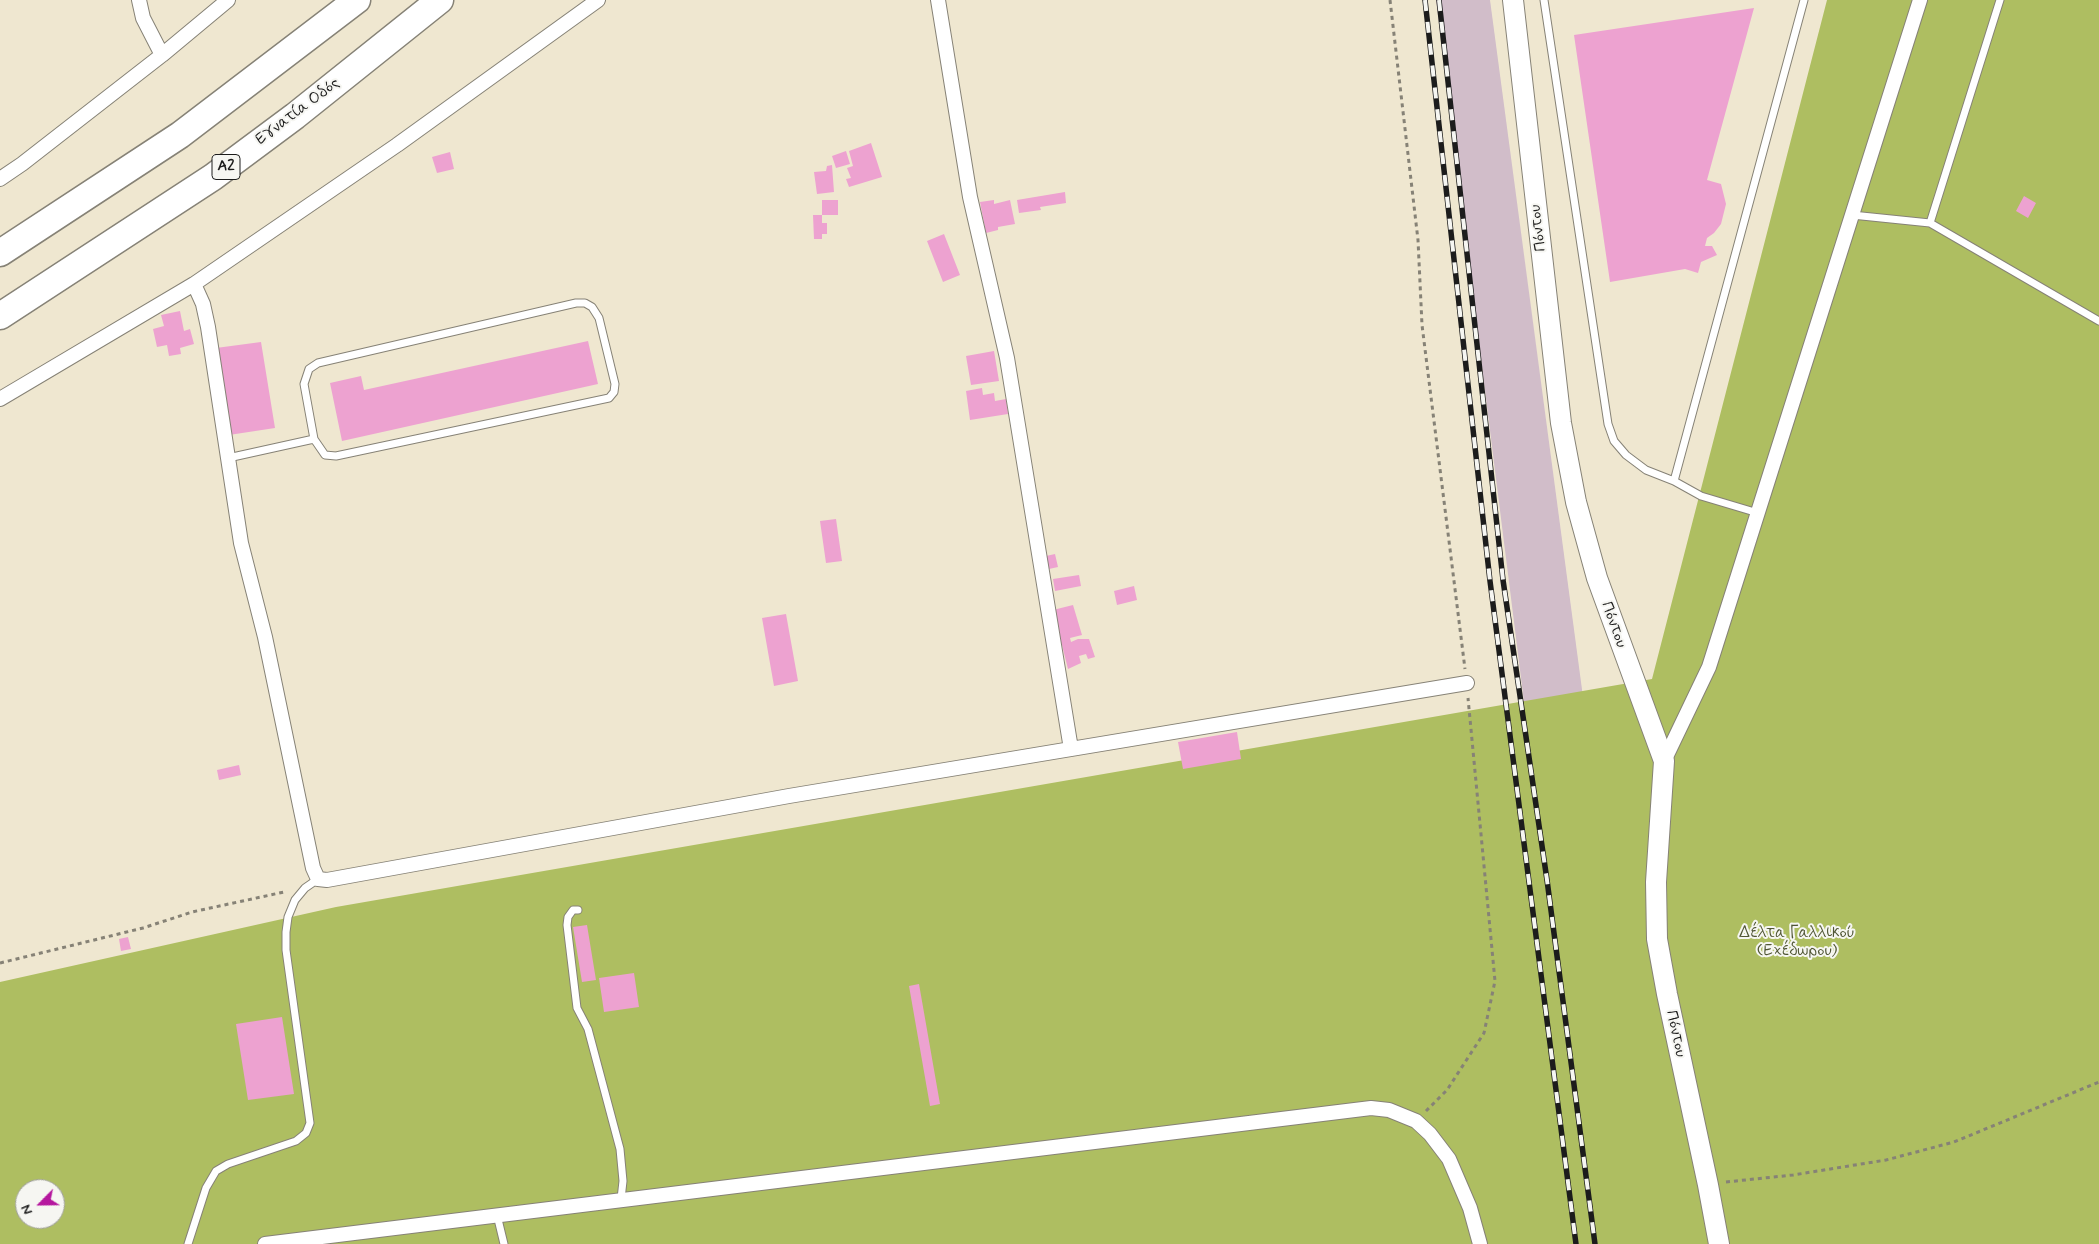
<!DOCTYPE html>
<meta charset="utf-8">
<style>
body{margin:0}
#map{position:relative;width:2099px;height:1244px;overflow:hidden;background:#efe7d0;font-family:Mynerve,sans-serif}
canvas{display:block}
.north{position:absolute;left:15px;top:1179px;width:50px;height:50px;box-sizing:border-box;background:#f6f6f2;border:1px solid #9f9f9c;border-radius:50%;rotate:247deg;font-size:14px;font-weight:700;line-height:20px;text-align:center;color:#1c1c1c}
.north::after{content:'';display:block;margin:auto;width:18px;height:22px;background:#b5179e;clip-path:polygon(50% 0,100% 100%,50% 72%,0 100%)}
</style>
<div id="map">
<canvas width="2099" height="1244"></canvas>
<div class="north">N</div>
</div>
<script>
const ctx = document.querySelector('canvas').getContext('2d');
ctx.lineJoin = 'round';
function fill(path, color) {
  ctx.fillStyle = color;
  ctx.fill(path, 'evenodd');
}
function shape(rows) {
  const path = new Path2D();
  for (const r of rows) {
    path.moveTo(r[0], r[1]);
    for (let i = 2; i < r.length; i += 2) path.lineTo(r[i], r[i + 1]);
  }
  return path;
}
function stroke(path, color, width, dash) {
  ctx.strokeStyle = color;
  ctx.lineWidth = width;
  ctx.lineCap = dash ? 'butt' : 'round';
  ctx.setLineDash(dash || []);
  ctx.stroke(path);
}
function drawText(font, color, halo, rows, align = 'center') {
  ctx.font = font + ' Mynerve,sans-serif';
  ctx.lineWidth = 4;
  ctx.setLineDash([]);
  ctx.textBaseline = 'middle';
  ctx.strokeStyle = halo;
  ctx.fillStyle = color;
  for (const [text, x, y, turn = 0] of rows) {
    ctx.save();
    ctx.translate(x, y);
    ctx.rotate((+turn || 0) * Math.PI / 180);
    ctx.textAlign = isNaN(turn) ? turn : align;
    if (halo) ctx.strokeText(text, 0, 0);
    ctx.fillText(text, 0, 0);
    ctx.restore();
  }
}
const industrial = shape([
 [1436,0,1490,0,1656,1244,1592,1244]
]);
const green = shape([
 [1827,0,2099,0,2099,1244,0,1244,0,982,336,907,1652,679],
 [25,1189,55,1189,55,1219,25,1219]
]);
const building = shape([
 [1754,8,1707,180,1721,184,1726,204,1721,224,1714,233,1707,238,1705,246,1712,246,1717,255,1701,262,1698,273,1685,269,1610,282,1574,35],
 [871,143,882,177,849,187,846,179,851,178,847,168,853,166,849,151],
 [846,151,850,164,836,168,832,156],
 [450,152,454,169,437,173,432,157],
 [832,165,834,192,817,194,814,172,826,171,827,166],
 [1065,192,1066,203,1040,207,1041,210,1019,213,1017,200],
 [2024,196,2036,203,2028,218,2016,211],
 [822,200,838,200,838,215,822,215],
 [994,200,994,204,1010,200,1015,224,998,227,998,230,986,233,980,202],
 [813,215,822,215,822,223,827,223,827,234,822,234,822,239,814,239],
 [944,234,960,275,943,282,927,241],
 [180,311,184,331,190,329,194,344,180,348,181,354,169,356,167,345,157,347,153,329,164,326,161,315],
 [588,341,598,384,342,441,330,383,361,376,364,390],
 [261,342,275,428,229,435,216,348],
 [994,351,999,381,971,385,966,356],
 [982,388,983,395,994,393,995,401,1006,399,1008,414,970,420,966,391],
 [836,519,842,561,826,563,820,521],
 [1055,554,1058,567,1049,569,1046,556],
 [1079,575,1081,586,1055,591,1053,579],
 [1134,586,1137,600,1117,605,1114,591],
 [1073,605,1082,635,1070,638,1071,642,1078,639,1089,639,1095,657,1088,659,1086,654,1079,656,1081,663,1068,669,1062,645,1060,645,1053,610],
 [786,614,798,681,774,686,762,618],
 [1237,732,1241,759,1183,769,1178,742],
 [239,765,241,775,219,780,217,770],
 [587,925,596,980,582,982,573,927],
 [128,937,131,949,121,951,119,939],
 [634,973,639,1007,604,1012,599,978],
 [919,984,940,1104,930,1106,909,986],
 [282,1017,294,1094,248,1100,236,1024]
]);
const path = shape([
 [1390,0,1418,240,1422,325,1465,669],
 [0,963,143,928,192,912,284,892],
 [1426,1111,1447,1090,1484,1033,1495,981,1468,698],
 [1726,1182,1793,1175,1886,1160,1954,1142,2099,1082]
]);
const lane = shape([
 [1544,0,1608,424,1614,441,1626,455,1646,470,1674,481,1701,496,1758,513],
 [1852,215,1930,223,2099,321],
 [1930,223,2000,0],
 [228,458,314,439,304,384,309,369,318,363,576,303,585,303,592,307,599,318,615,384,614,392,609,398,336,456,325,455,314,439],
 [1674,481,1804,0],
 [578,910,573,910,568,917,567,925,577,1008,588,1029,620,1149,623,1181,621,1199],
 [497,1215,504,1244],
 [188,1244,206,1188,216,1171,228,1164,296,1141,306,1133,310,1123,286,950,286,932,288,917,295,900,305,888,318,879]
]);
const street = shape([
 [139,0,143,18,162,55],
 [938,0,970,197,1007,358,1071,749],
 [0,179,22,164,162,55,228,0],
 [194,284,203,304,208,327,241,543,265,637,313,868,318,879,327,880,789,796,1467,683],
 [0,399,194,284,397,145,598,0],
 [1664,761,1709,667,1920,0],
 [265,1244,1371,1108,1389,1110,1416,1121,1430,1134,1449,1159,1470,1208,1480,1244]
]);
const secondary = shape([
 [1513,0,1561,423,1576,502,1597,578,1664,761,1656,882,1657,939,1667,994,1708,1185,1719,1244]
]);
const highway = shape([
 [0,253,180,135,357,0],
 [0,316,213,177,295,116,440,0]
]);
const rail = shape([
 [1425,0,1490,581,1576,1244],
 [1439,0,1503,580,1547,880,1595,1244]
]);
const shields = [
 [226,167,28]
];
const shieldNames = [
 ["Α2",226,167]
];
const streetNames = [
 ["Εγνατία Οδός",298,112,-37],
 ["Πόντου",1539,228,-97],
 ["Πόντου",1613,625,70],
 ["Πόντου",1675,1034,78]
];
const parkNames = [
 ["Δέλτα Γαλλικού",1797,934],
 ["(Εχέδωρου)",1797,952]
];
fill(industrial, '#d1bdc9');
fill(green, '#aebe61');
fill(building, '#eda2d0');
stroke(lane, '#868276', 9);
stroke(street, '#868276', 16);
stroke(secondary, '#868276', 22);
stroke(highway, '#868276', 29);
stroke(path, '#868276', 3, [4, 4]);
stroke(lane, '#fff', 7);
stroke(street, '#fff', 14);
stroke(secondary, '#fff', 20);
stroke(highway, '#fff', 26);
stroke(rail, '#1c1c1c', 5.5);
stroke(rail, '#f6f6f2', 4, [11]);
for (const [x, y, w] of shields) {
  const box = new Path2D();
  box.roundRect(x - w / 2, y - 12.5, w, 25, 4);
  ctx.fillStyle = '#f6f6f2';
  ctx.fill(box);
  stroke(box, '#1c1c1c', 1);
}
drawText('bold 15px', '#1c1c1c', null, shieldNames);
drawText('16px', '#1c1c1c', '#f6f6f2', streetNames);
drawText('16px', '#4f5534', '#f6f6f2', parkNames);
</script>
